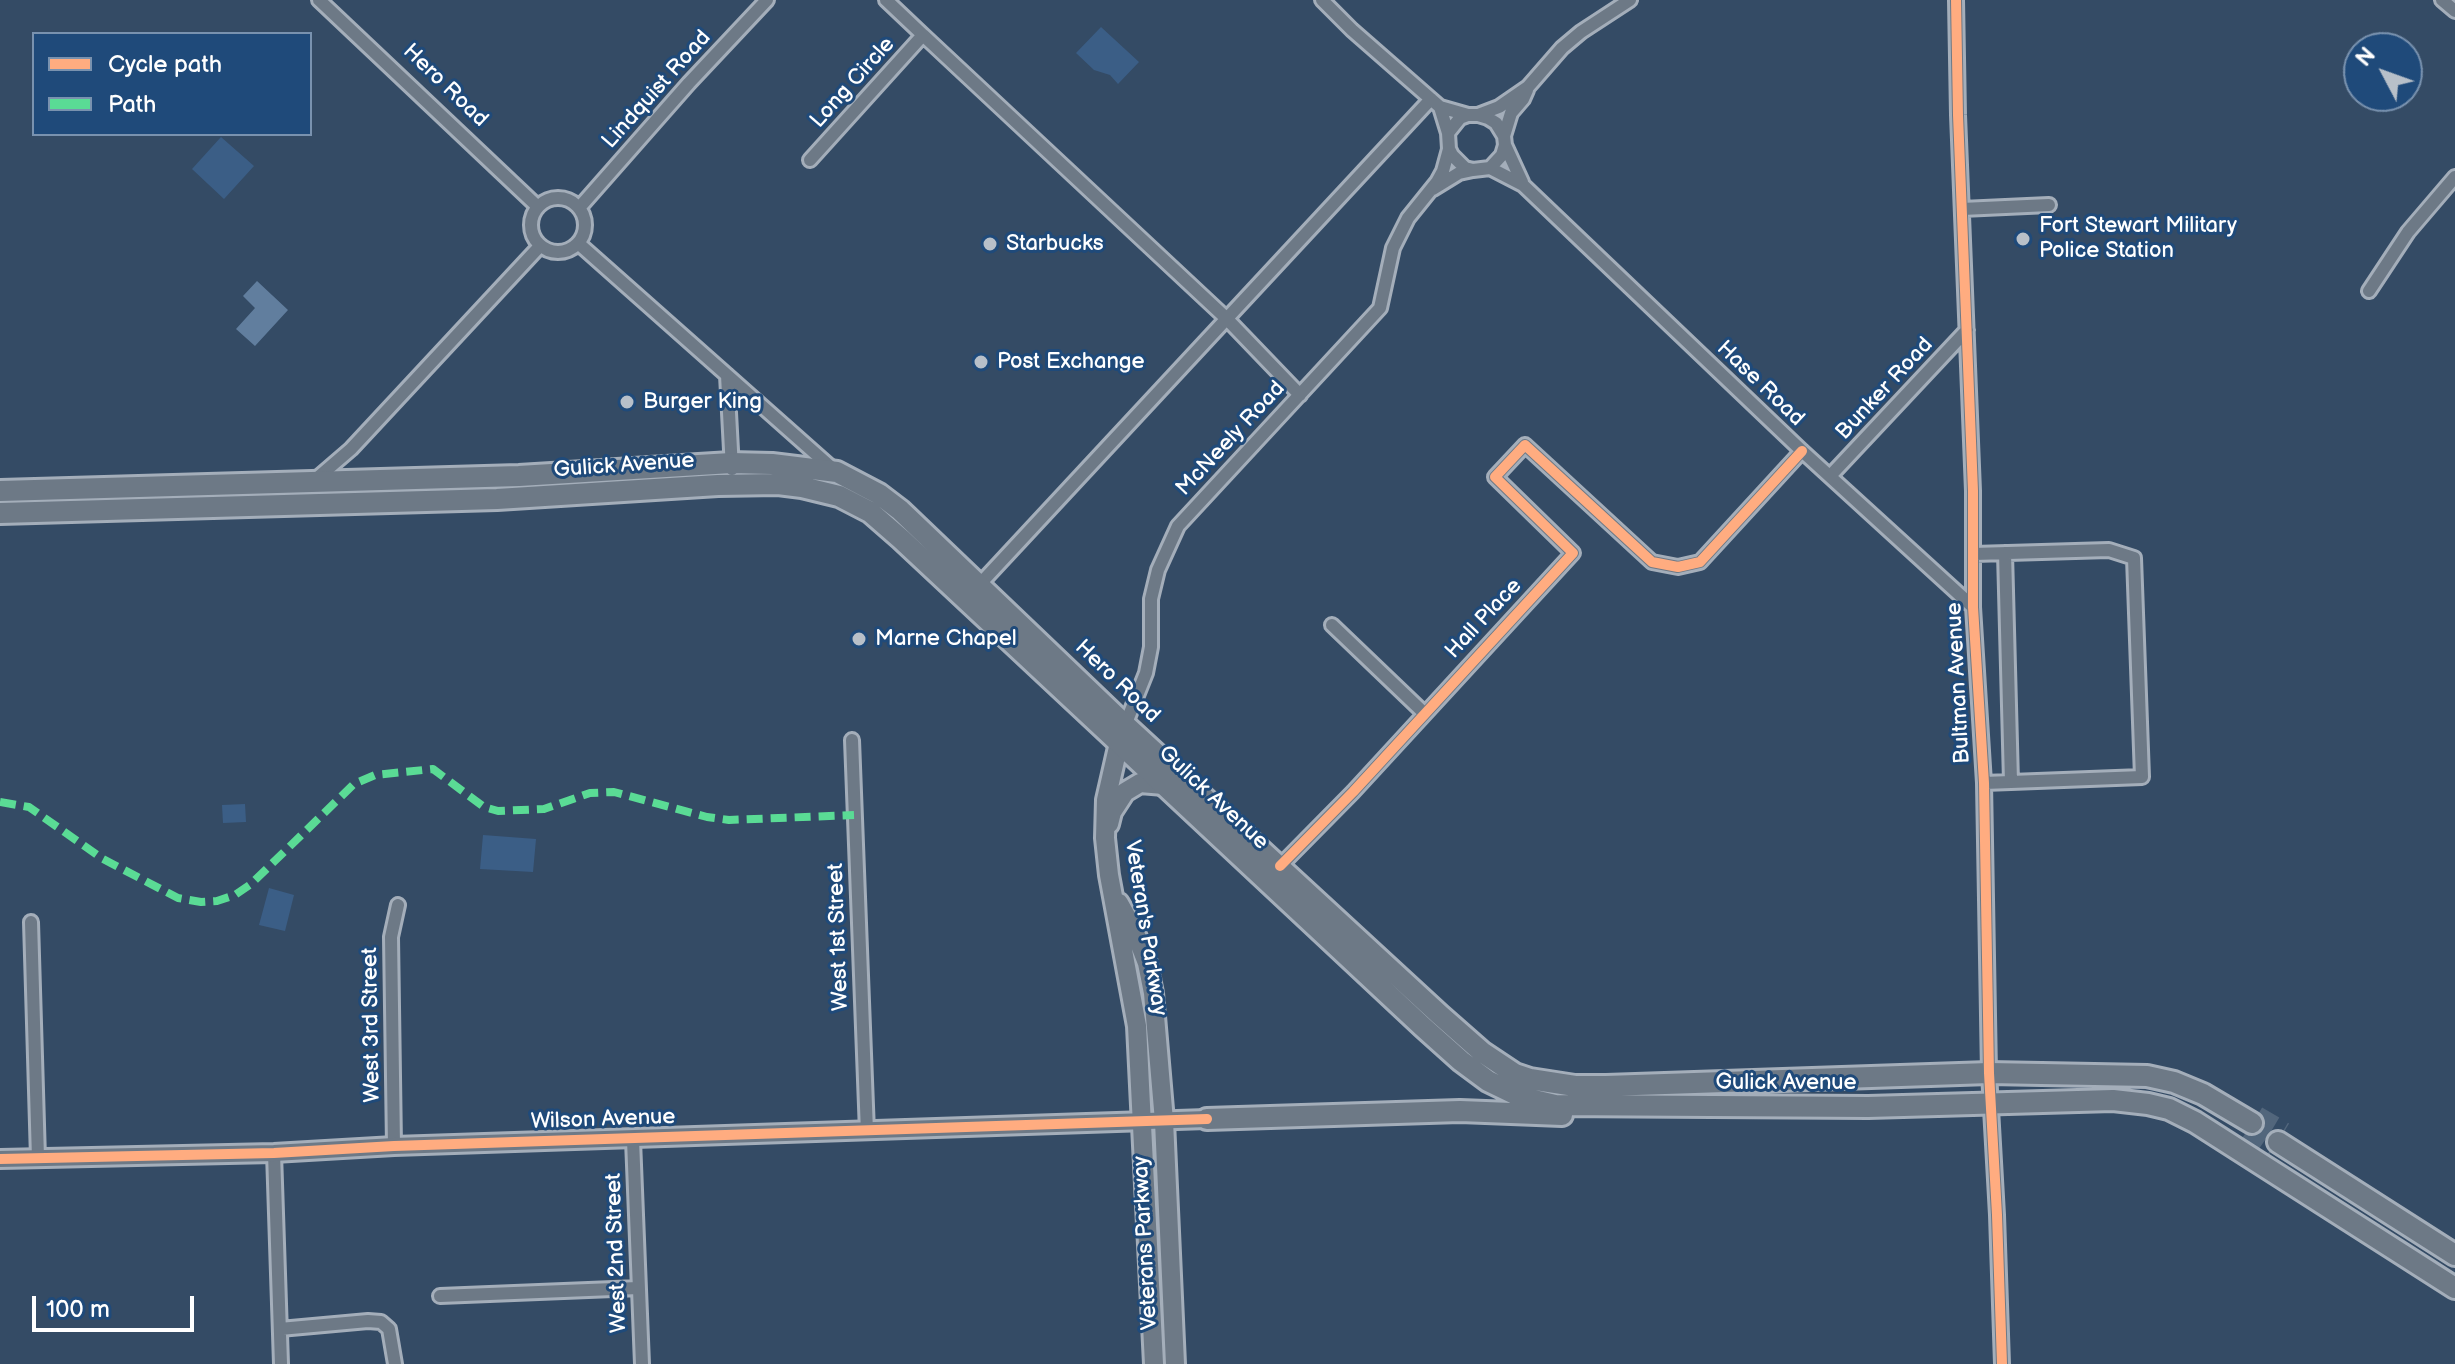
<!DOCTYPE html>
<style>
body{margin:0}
#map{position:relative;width:2455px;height:1364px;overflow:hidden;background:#344b65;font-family:"Balsamiq Sans",sans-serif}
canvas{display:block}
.legend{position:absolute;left:32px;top:32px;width:280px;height:104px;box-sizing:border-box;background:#1f4a7a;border:2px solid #7992af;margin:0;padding:10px 14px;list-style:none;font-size:24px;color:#fff}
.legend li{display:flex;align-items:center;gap:16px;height:40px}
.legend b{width:40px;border:2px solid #7992af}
.north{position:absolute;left:2343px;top:32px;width:80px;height:80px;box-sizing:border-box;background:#1f4a7a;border:2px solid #7992af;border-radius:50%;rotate:311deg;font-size:22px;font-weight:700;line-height:32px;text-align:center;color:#fff}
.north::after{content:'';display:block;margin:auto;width:28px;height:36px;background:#b8c0c9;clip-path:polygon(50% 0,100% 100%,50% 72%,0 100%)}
.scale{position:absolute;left:32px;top:1296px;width:162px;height:36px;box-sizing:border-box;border:4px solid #fff;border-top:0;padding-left:10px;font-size:24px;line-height:28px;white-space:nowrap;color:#fff;-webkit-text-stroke:6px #1f4a7a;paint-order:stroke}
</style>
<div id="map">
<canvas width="2455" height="1364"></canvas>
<ul class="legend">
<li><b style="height:10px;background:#ffac80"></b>Cycle path</li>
<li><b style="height:10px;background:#5adb95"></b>Path</li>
</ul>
<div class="north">N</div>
<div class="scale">100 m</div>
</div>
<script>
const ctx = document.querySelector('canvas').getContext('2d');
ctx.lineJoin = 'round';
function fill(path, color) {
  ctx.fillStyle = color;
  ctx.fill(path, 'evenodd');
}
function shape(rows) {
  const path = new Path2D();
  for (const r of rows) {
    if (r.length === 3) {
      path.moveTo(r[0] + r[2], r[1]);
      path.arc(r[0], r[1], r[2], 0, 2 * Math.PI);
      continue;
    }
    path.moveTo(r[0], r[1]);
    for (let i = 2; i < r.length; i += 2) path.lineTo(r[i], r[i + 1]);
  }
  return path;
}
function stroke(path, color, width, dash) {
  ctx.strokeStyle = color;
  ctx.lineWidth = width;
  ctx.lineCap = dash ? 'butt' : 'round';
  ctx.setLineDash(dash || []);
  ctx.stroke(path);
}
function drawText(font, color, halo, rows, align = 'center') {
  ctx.font = font + ' "Balsamiq Sans",sans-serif';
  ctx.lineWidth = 6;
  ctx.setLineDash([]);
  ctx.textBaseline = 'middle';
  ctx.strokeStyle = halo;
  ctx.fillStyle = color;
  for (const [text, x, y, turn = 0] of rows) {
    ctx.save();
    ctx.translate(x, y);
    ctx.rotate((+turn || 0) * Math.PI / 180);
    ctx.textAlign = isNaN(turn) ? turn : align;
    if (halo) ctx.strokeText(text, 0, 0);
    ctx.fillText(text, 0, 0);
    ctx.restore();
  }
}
const green = shape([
 [1101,27,1139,62,1118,84,1110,75,1094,70,1076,53],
 [221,137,254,166,224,199,192,169],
 [245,804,246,822,223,823,222,805],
 [483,835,536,839,533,872,480,869],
 [269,888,294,895,285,931,259,925]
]);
const water = shape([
 [257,281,288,310,255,346,236,329,255,308,243,296]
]);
const primaryTunnel = shape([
 [2257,1116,2284,1132],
 [2247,1131,2273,1149]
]);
const minor = shape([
 [319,0,538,207],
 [1322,0,1352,30,1440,107,1468,115],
 [1956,0,1958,115,1973,491,1973,607,1984,783,1989,1073,1997,1215,2002,1364],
 [2442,0,2455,11],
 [923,35,1227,319,1300,395],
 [1440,107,1448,133,1449,149,1452,155,1465,168,1473,170,1490,168,1502,155,1505,145,1504,136,1496,123,1488,118,1478,115,1468,115,1460,118,1448,133],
 [1478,115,1499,107,1528,87,1562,48,1581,32,1630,0],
 [1504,136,1511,113,1523,99,1527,90],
 [1505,145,1522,182],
 [810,160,923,35,886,0],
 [1490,168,1523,185,1802,451,1973,607],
 [1433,189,1459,173,1473,170],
 [558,225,27],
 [579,208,689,83,767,0],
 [1962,209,2049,205],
 [578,243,834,470],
 [2369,291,2408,232,2455,177],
 [727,375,732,469],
 [1831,475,1967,330],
 [315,480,351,449,540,246],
 [1974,554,2109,550,2134,558,2142,777,2011,782],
 [980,584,1431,99],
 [1332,625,1424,713],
 [1124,728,1146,673,1151,647,1151,599,1158,570,1178,526,1380,308,1393,248,1408,218,1437,182,1443,171,1449,149],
 [852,740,867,1132],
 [1984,783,2011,782,2005,553],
 [1280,866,1353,792,1573,553,1495,477,1525,445,1652,562,1678,567,1700,562,1802,451],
 [31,922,38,1158],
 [633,1140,642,1364],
 [394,1146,391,937,398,905],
 [274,1153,281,1364],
 [440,1296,638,1288],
 [280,1329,368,1321,381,1322,389,1329,395,1364]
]);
const tertiary = shape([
 [0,1159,274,1153,394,1146,1207,1119]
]);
const secondary = shape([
 [1119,743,1106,800,1105,838,1109,875,1137,1026,1154,1364],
 [1109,824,1112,812,1125,792,1140,783,1164,785],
 [1119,903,1134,930,1147,963,1153,993,1164,1121,1175,1364]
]);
const primary = shape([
 [0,491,519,476,731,463,772,464,837,472,879,494,900,510,1125,725,1440,1015,1482,1052,1515,1074,1530,1079,1575,1086,1606,1086,1989,1073,2147,1076,2174,1082,2203,1094,2252,1123],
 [0,513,497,499,718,485,778,484,802,487,839,496,870,512,901,539,1423,1027,1461,1061,1488,1081,1521,1097,1555,1105,1868,1107,2113,1100,2148,1104,2169,1109,2195,1122,2455,1288],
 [1207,1119,1460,1111,1562,1115],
 [2278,1142,2455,1255]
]);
const quiet = shape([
 [0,802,29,807,103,859,178,898,201,902,217,901,235,895,251,884,354,784,375,775,433,769,484,807,498,811,544,809,590,793,614,792,707,817,729,820,854,815]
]);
const cycleway = shape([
 [1956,0,1958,115,1973,491,1973,607,1984,783,1989,1073,1997,1215,2002,1364],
 [1280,866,1353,792,1573,553,1495,477,1525,445,1652,562,1678,567,1700,562,1802,451],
 [0,1159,274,1153,394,1146,1207,1119]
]);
const markers = [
 [2023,239,8,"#b8c0c9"],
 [990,244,8,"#b8c0c9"],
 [981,362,8,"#b8c0c9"],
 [627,402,8,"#b8c0c9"],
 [859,639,8,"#b8c0c9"]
];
const streetNames = [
 ["Long Circle",853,83,-48],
 ["Hero Road",445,86,44],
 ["Lindquist Road",657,90,-48],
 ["Hase Road",1760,384,44],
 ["Bunker Road",1885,389,-47],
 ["McNeely Road",1231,439,-47],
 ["Gulick Avenue",624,466,-4],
 ["Hall Place",1484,619,-47],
 ["Hero Road",1117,682,44],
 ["Bultman Avenue",1959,683,-93],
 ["Gulick Avenue",1213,798,43],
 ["Veteran's Parkway",1145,928,81],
 ["West 1st Street",839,937,-92],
 ["West 3rd Street",372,1025,-91],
 ["Gulick Avenue",1786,1083],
 ["Wilson Avenue",603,1120,-2],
 ["Veterans Parkway",1146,1243,-93],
 ["West 2nd Street",617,1253,-92]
];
const poiNames = [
 ["Fort Stewart Military",2039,226],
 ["Police Station",2039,251],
 ["Starbucks",1006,244],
 ["Post Exchange",997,362],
 ["Burger King",643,402],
 ["Marne Chapel",875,639]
];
fill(green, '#3b5e86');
fill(water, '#617e9e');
stroke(primaryTunnel, '#52667c', 20, [20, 10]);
stroke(minor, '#a4aeba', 18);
stroke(tertiary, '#a4aeba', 22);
stroke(secondary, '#a4aeba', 24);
stroke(primary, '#a4aeba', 26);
stroke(minor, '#6d7986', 12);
stroke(tertiary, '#6d7986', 16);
stroke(secondary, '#6d7986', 18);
stroke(primary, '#6d7986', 20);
stroke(quiet, '#5adb95', 8, [16, 8]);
stroke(cycleway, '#ffac80', 10);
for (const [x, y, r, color] of markers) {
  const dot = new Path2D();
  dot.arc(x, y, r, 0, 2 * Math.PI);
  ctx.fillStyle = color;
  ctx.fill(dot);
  stroke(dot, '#1f4a7a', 3);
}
drawText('22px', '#fff', '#1f4a7a', streetNames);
drawText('22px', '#fff', '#1f4a7a', poiNames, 'left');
</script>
